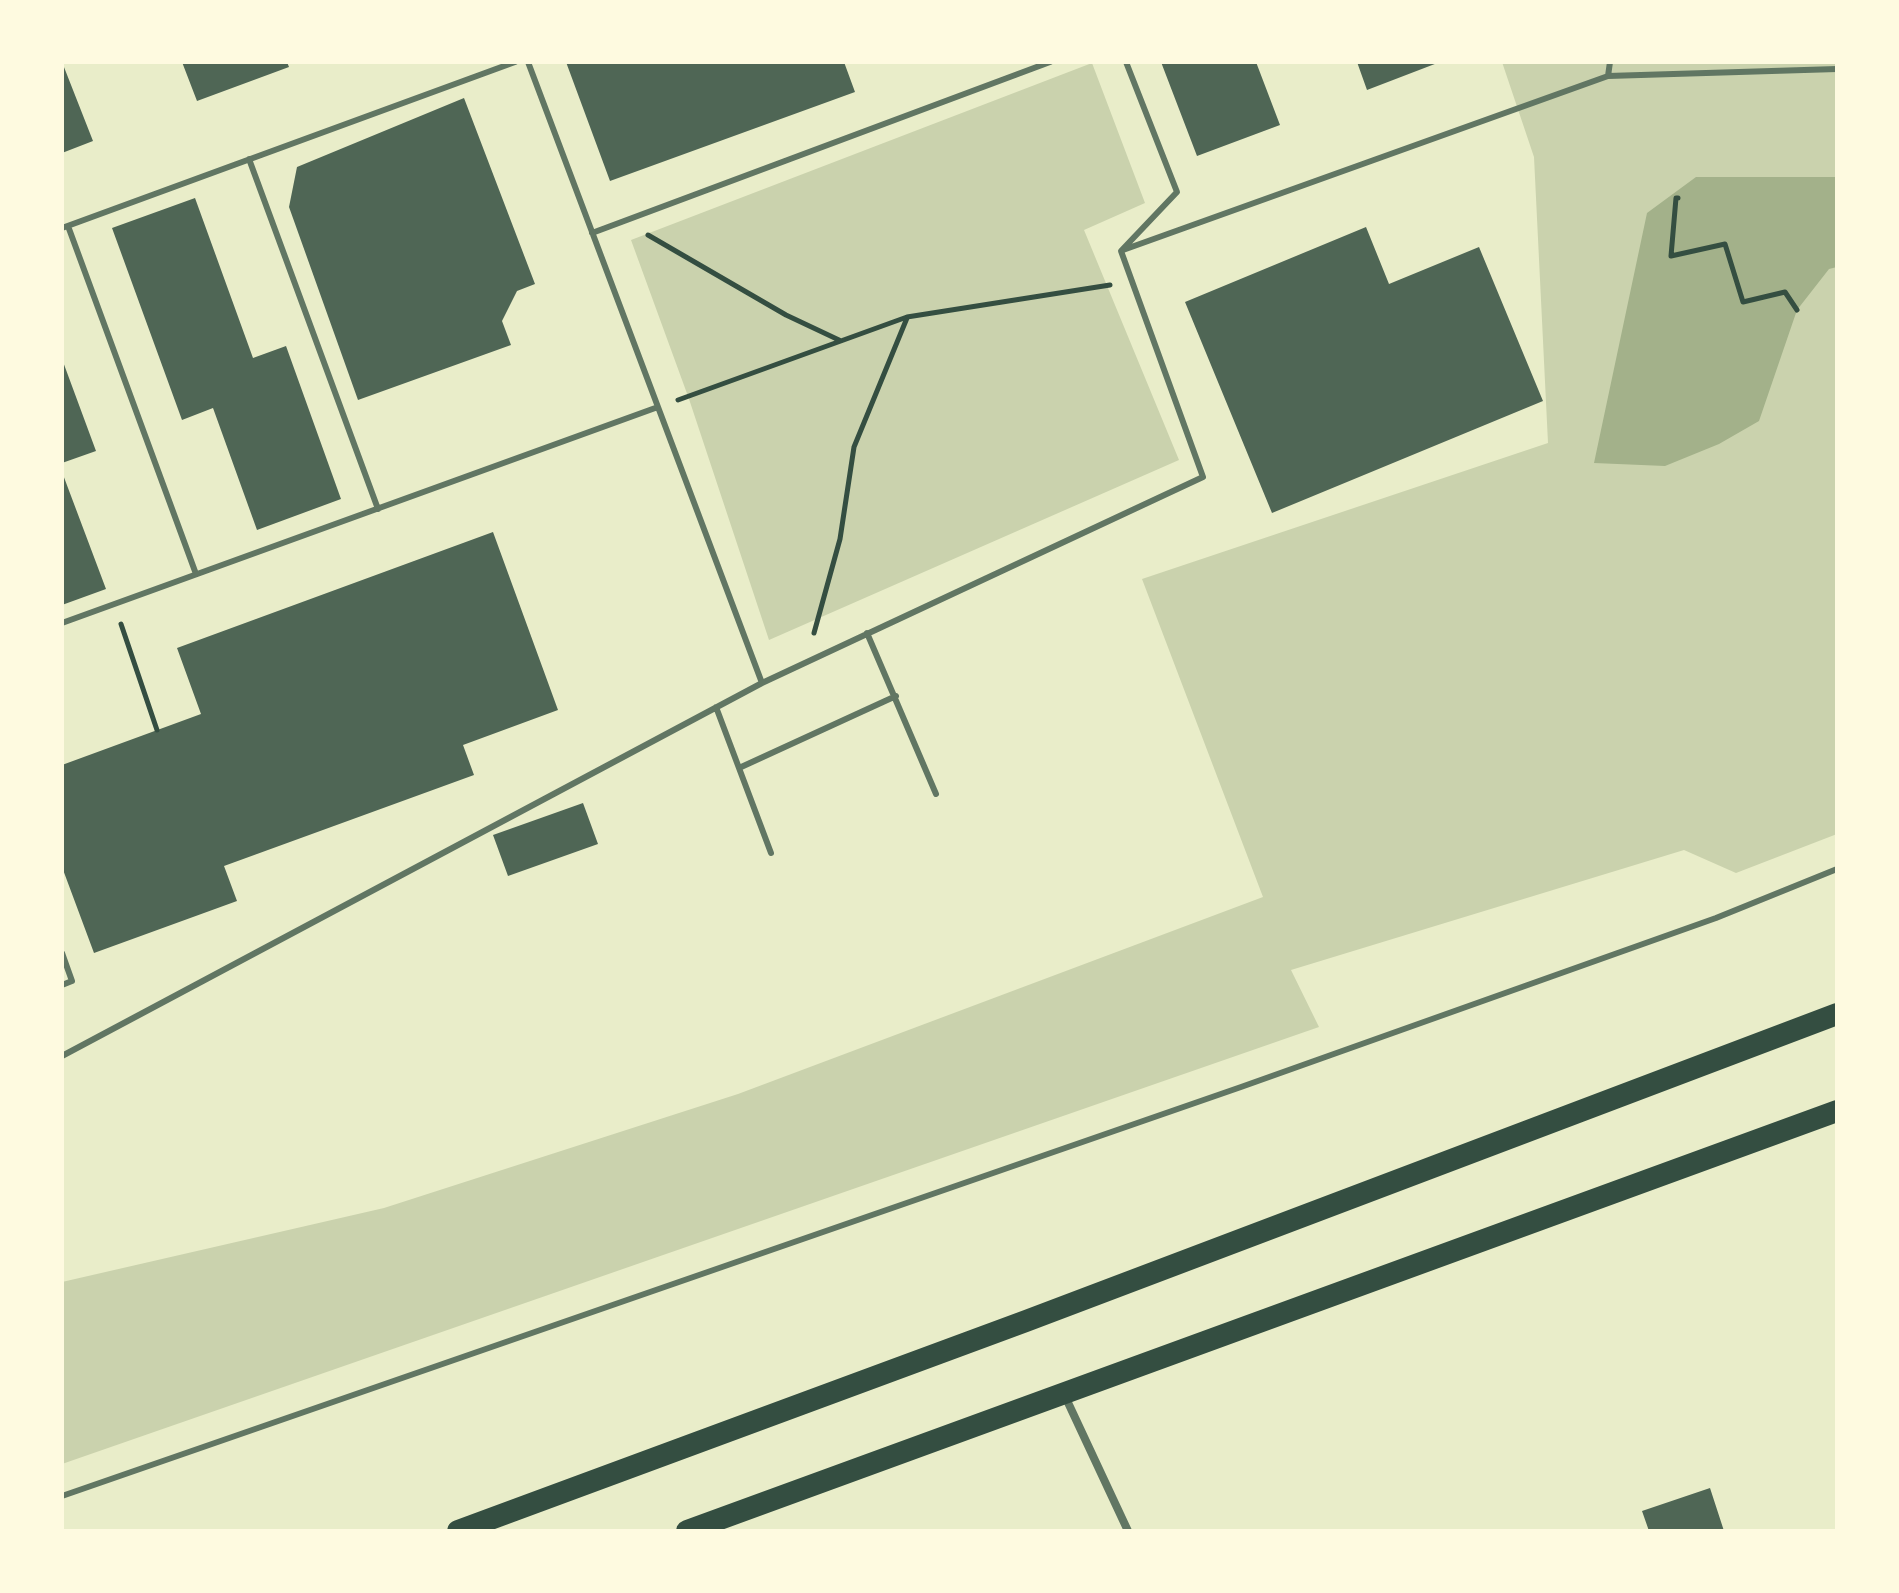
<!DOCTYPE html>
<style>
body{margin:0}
#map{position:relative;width:1899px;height:1593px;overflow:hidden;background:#e9edc9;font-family:"IBM Plex Sans",sans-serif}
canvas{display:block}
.frame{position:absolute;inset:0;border:64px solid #fefae0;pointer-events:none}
</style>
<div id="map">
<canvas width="1899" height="1593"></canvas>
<div class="frame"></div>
</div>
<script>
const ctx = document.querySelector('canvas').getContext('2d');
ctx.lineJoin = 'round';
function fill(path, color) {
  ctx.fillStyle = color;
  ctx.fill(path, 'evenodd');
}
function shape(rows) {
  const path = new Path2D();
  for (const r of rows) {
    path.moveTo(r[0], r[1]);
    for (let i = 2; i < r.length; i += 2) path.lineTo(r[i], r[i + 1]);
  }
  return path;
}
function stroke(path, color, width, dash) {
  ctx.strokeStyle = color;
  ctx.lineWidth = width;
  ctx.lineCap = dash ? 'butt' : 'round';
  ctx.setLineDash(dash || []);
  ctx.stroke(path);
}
const green = shape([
 [1502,62,1837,62,1837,834,1736,873,1684,850,1291,970,1319,1027,62,1464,62,1282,384,1208,738,1094,1263,897,1142,579,1548,443,1534,157],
 [1092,63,1145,203,1084,230,1179,460,769,640,689,399,631,240]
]);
const water = shape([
 [1696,177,1837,177,1837,267,1829,269,1797,310,1759,421,1719,444,1665,466,1594,463,1647,213]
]);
const building = shape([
 [62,62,93,141,62,153],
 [182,62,287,62,289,67,197,101],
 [566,62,844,62,855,92,610,181],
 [1161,62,1256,62,1280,125,1197,156],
 [1357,62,1440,62,1367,90],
 [464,98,535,284,517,291,502,321,511,345,358,400,289,207,297,167],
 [195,198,253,358,286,346,341,499,257,530,213,408,182,420,112,228],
 [1366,227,1389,284,1479,247,1543,401,1272,513,1185,302],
 [62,359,96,451,62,463],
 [62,472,106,589,62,605],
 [493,532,558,710,463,745,474,775,224,866,237,901,94,953,62,867,62,765,201,714,177,648],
 [583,803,598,844,508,876,493,835],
 [1710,1488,1724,1531,1649,1531,1642,1511]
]);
const path = shape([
 [1678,198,1676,198,1671,256,1725,244,1743,302,1785,292,1797,310],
 [648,235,786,315,839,340],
 [678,400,907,317,1110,285],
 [121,624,157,730],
 [814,633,840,539,854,447,907,318]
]);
const service = shape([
 [528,62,762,683],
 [1608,76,1610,62],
 [249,159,378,509],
 [68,226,196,574],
 [62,228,515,62],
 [592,233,1050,62],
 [1123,250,1608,76,1837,69],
 [62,623,658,407],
 [867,633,936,794],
 [716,707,771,853],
 [739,768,896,696],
 [62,953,72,981,62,985],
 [62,1056,762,683,1203,477,1121,251,1177,192,1126,62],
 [62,1496,1241,1087,1716,918,1837,869]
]);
const minor = shape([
 [1064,1394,1128,1531]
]);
const trunk = shape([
 [458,1531,1026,1321,1837,1014],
 [687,1531,1837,1111]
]);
fill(green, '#cad2ad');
fill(water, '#a3b18a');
fill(building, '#4f6655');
stroke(path, '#344e41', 5);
stroke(service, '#617663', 6);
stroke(minor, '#617663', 8);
stroke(trunk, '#344e41', 22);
</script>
